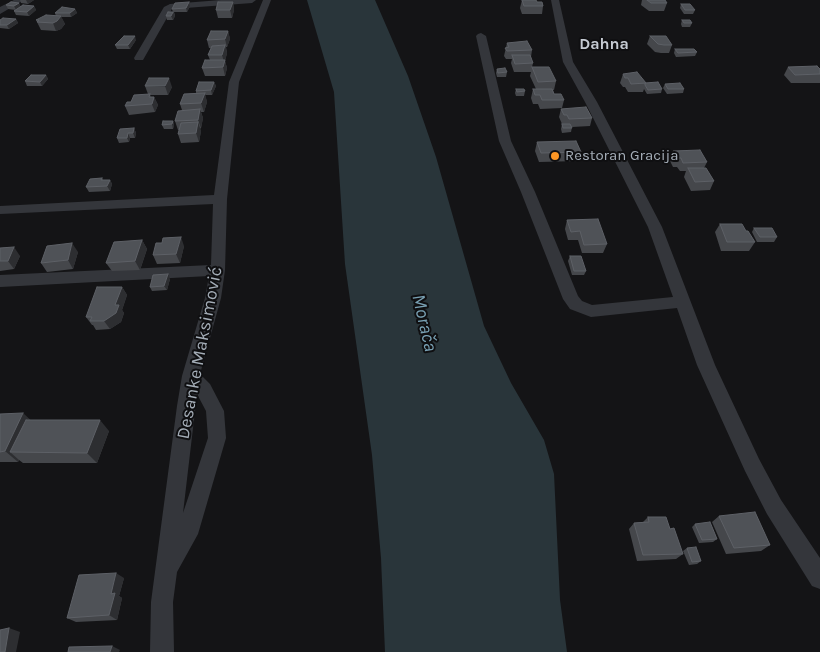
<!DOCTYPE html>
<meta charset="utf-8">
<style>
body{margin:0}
canvas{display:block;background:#141416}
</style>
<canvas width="820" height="652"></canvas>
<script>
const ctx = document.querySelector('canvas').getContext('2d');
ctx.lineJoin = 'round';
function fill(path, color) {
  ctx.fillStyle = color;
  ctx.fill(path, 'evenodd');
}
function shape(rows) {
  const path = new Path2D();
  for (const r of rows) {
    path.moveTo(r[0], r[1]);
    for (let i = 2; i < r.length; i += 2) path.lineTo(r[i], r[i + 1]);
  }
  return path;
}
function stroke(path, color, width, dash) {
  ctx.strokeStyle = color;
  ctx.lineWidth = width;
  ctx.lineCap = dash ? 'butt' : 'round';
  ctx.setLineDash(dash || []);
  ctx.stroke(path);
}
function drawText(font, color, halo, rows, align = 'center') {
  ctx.font = font + ' Karla,sans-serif';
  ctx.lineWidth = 4;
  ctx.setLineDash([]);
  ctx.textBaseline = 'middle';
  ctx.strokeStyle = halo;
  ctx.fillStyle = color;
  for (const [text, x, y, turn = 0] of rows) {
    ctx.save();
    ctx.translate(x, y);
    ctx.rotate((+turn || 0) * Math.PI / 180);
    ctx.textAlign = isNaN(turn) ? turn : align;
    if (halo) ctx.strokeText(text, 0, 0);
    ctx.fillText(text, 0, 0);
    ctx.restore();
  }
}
const water = shape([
 [307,0,375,0,408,76,436,157,484,326,511,383,544,440,554,474,560,600,567,652,385,652,381,558,372,455,345,264,334,92]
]);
const minor = shape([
 [14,0,24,0,0,14,0,7,14,0],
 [221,0,256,0,252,3,172,9,143,60,135,60,134,58,164,7,170,4,221,0],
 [263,0,271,0,239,82,227,199,225,270,221,298,200,374,210,384,224,411,226,438,198,534,177,572,173,602,174,652,150,652,151,602,177,406,182,376,205,298,209,276,0,287,0,275,211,265,213,204,0,214,0,206,214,195,229,82,263,0],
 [197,394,206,411,208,438,183,513,197,394],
 [551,0,559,0,573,62,597,102,662,227,715,365,759,459,781,500,820,558,820,589,812,586,767,514,745,471,697,365,677,308,591,317,570,309,563,299,521,192,499,141,476,36,478,34,481,33,486,36,511,141,535,192,578,296,582,301,592,305,673,297,648,227,585,102,563,62,551,0]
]);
const wall = shape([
 [20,0,34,0,28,4,21,3],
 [522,0,537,2,543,6,542,14,522,14,520,8],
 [642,0,665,0,667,3,664,11,649,11,641,5],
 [189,2,190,6,187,12,174,12,175,16,173,20,167,20,166,16,173,12,172,9],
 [233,2,234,10,232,18,218,18,216,10],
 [19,3,20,6,34,6,36,10,29,16,16,15,14,11,16,10,8,9,6,5],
 [681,4,695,10,693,14,684,14,680,8],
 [75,9,77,13,71,17,61,17,65,24,61,29,56,31,41,30,36,20,56,16,55,13],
 [16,19,18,23,9,29,0,28,0,20],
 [682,20,692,23,690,27,682,27,681,24],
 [228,31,230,39,227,47,226,47,227,53,225,61,227,68,225,76,205,76,202,68,210,60,208,55,211,48,209,48,207,40],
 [650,36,672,45,669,53,661,53,655,52,647,44],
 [136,40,130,49,117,49,115,45],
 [507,43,532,50,531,57,533,63,532,67,556,81,554,90,553,90,554,94,564,100,562,108,540,109,538,104,533,104,531,98,533,89,536,89,530,76,531,72,514,72,511,63,512,59,506,59,504,56],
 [675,49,697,52,695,56,676,57,674,53],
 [788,67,820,69,820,83,791,83,784,75],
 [497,69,507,72,506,77,497,77,496,73],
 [623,74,662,89,661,93,647,94,644,89,643,92,628,92,625,87,623,87,620,83],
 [46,75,48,79,42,86,27,86,25,81],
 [214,82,216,86,212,95,205,95,207,102,204,112,201,112,203,118,201,128,200,129,201,131,199,142,181,143,178,134,179,130,178,130,175,121,182,110,180,104,196,94,196,91],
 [665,84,684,89,683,93,667,94,663,88],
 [145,86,172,87,168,95,150,95,151,97,154,97,158,105,155,112,129,115,125,106,131,102,148,94],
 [516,89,525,91,524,96,516,96,515,93],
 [561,109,592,118,590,126,572,127,571,132,562,133,561,129,562,124,559,117],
 [173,121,174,125,173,129,164,129,162,125],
 [134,128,136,133,135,138,130,138,129,142,119,143,117,138],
 [537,142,581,152,578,161,539,162,535,151],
 [673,151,707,162,704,168,714,181,710,190,691,191,684,177,686,171,680,171,677,167,673,167,669,159],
 [102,178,103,180,110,180,112,184,110,191,89,192,86,187],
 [567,220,607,244,603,253,582,253,578,240,568,240,565,229],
 [720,224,746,231,755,242,749,251,721,251,715,232],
 [754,228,777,237,774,242,757,242,752,232],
 [142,240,147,249,140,270,112,271,106,263],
 [184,246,180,263,157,264,153,255],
 [0,248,20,256,14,269,0,271],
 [78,252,73,269,47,272,41,263],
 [570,256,586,271,584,275,572,275,568,261],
 [170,279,167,290,152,291,150,287],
 [122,287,127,295,122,310,124,313,121,322,110,329,96,330,93,325,92,325,86,317],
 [0,414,30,420,109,431,97,463,23,463,19,460,18,462,0,462],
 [719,516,770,545,761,551,726,554,712,522],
 [648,517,670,529,683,554,676,559,637,561,629,529,634,523,643,522],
 [695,524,717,539,713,542,699,543,692,527],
 [687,548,701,561,697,564,689,565,683,551],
 [124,578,119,596,122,598,117,620,76,622,67,618]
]);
const shadedWall = shape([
 [26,0,34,0,28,4],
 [189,2,190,6,187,12,186,8],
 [233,2,234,10,232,18,230,10],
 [19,3,21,7,16,10,14,6],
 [34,6,36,10,29,16,27,12],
 [75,9,77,13,71,17,70,13],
 [173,12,175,16,173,20,171,16],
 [61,16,65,24,61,29,56,31,53,23],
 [16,19,18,23,9,29,7,25],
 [228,31,230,39,227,47,225,39],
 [135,36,136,40,130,49,128,45],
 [225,45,227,53,225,61,227,68,225,76,223,67,224,62,222,55],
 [46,75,48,79,42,86,40,82],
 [169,78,172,87,168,95,165,86],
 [214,82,216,86,212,95,211,90],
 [205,93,207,102,204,112,201,103],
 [150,94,153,101,154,97,158,105,155,112,149,97],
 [200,109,203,118,201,128,198,120],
 [173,121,174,125,173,129,172,124],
 [198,122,201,131,199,142,196,133],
 [134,128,136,133,135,138,133,133],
 [128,133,130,138,129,142,127,138],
 [110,180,112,184,110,191,107,186],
 [181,237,184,246,180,263,176,254],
 [142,240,147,249,140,270,135,261],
 [72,243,78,252,73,269,68,260],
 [14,247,20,256,14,269,8,261],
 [168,274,170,279,167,290,164,286],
 [122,287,127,295,122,310,124,313,121,322,110,329,104,321,115,305],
 [23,413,35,424,10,452,19,460,18,462,5,451],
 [100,420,109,431,97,463,87,453],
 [116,573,124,578,119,596,122,598,117,620,109,615,111,594],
 [9,628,20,632,16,652,5,652],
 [112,646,120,650,119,652,110,652]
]);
const building = shape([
 [522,0,536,0,537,2,542,2,543,6,524,6,522,0],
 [647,0,665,0,667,3,651,3,647,0],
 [11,2,19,3,14,6,6,5,11,2],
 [189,2,186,8,172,9,175,3,189,2],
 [218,2,233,2,230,10,216,10,218,2],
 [681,4,690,4,695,10,685,10,681,4],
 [23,5,34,6,27,12,14,11,23,5],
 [62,7,75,9,70,13,55,13,62,7],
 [168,12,173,12,171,16,166,16,168,12],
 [46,15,61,16,57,21,53,23,37,22,39,20,36,20,46,15],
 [3,18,16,19,7,25,0,25,0,20,3,18],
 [682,20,690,20,692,23,684,23,682,20],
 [211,31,228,31,225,39,207,40,211,31],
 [124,36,135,36,128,45,115,45,124,36],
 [650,36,666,36,672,45,664,45,658,44,650,36],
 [527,41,532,50,507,51,505,48,509,47,507,43,527,41],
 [225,45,222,55,208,55,212,46,225,45],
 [675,49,694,49,697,52,678,53,675,49],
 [512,55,530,55,533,63,515,64,512,55],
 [205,60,225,60,223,67,202,68,205,60],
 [817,66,820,69,820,74,795,75,788,67,817,66],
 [532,67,549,67,556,81,538,82,532,67],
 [505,68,507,72,498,73,497,69,505,68],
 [637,72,646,83,631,84,628,78,625,78,623,74,637,72],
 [31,75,46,75,40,82,25,81,31,75],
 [149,78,169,78,165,86,145,86,149,78],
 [199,82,214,82,211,90,196,91,199,82],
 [658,82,662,89,648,90,645,85,645,83,658,82],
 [680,83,684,89,668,89,665,84,680,83],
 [516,89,524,89,525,91,517,92,516,89],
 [533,89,552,89,554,94,561,94,564,100,542,100,540,95,535,95,533,89],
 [205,93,201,103,180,104,184,94,205,93],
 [150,94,149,97,154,97,152,104,125,106,127,102,131,102,134,95,150,94],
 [586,107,592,118,569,119,567,115,564,115,561,109,586,107],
 [200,109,198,120,175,121,178,111,200,109],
 [163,121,173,121,172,124,162,125,163,121],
 [198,122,196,133,178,134,181,123,198,122],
 [562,124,570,124,572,128,563,128,562,124],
 [134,128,133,133,128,133,127,138,117,138,120,129,134,128],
 [576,141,581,152,541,153,537,142,576,141],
 [700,150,707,162,683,163,681,158,677,158,673,151,700,150],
 [688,168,706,168,714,181,695,182,688,168],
 [102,178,101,180,110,180,107,186,86,187,90,179,102,178],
 [598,219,607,244,584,245,580,231,571,232,567,220,598,219],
 [720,224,742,224,746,231,748,231,755,242,727,242,720,224],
 [754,228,772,228,777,237,760,237,754,228],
 [181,237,176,254,153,255,156,243,162,243,163,238,181,237],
 [142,240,135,261,106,263,114,242,142,240],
 [72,243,68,260,41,263,47,246,72,243],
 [14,247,8,261,0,261,0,248,14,247],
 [570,256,581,256,586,271,574,271,570,256],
 [168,274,164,286,150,287,153,275,168,274],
 [97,287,122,287,115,305,119,305,116,313,104,321,90,321,92,317,86,317,97,287],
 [23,413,5,451,0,452,0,414,23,413],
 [26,420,100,420,87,453,10,452,26,420],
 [755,512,770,545,734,548,719,516,755,512],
 [648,517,666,517,670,529,674,528,683,554,643,555,634,523,649,522,648,517],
 [710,522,717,539,702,540,695,524,710,522],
 [696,547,701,561,692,562,687,548,696,547],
 [116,573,111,594,115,593,109,615,67,618,79,575,116,573],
 [9,628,5,652,0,652,0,630,9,628],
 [112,646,110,652,68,652,69,647,112,646]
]);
const markers = [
 [555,156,5,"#fd9624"]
];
const farPoinames = [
 ["Restoran Gracija",565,156]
];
const farNeighbourhoodnames = [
 ["Dahna",604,44]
];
const streetNames = [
 ["Desanke Maksimović",200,353,-79]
];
const waterNames = [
 ["Morača",424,323,77]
];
fill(water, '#29353a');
fill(minor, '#34363b');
fill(wall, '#45474b');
fill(shadedWall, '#2d2e31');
fill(building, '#4f5257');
stroke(building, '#5d6066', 1);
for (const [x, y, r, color] of markers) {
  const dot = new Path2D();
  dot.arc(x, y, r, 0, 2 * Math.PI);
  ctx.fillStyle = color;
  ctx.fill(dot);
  stroke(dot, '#0f0f11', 2);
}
drawText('15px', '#a4adb7', '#0f0f11', farPoinames, 'left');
drawText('bold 16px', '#c6cbd3', '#0f0f11', farNeighbourhoodnames);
drawText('18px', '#a4adb7', '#0f0f11', streetNames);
drawText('italic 19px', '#79a1b4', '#0f0f11', waterNames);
</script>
